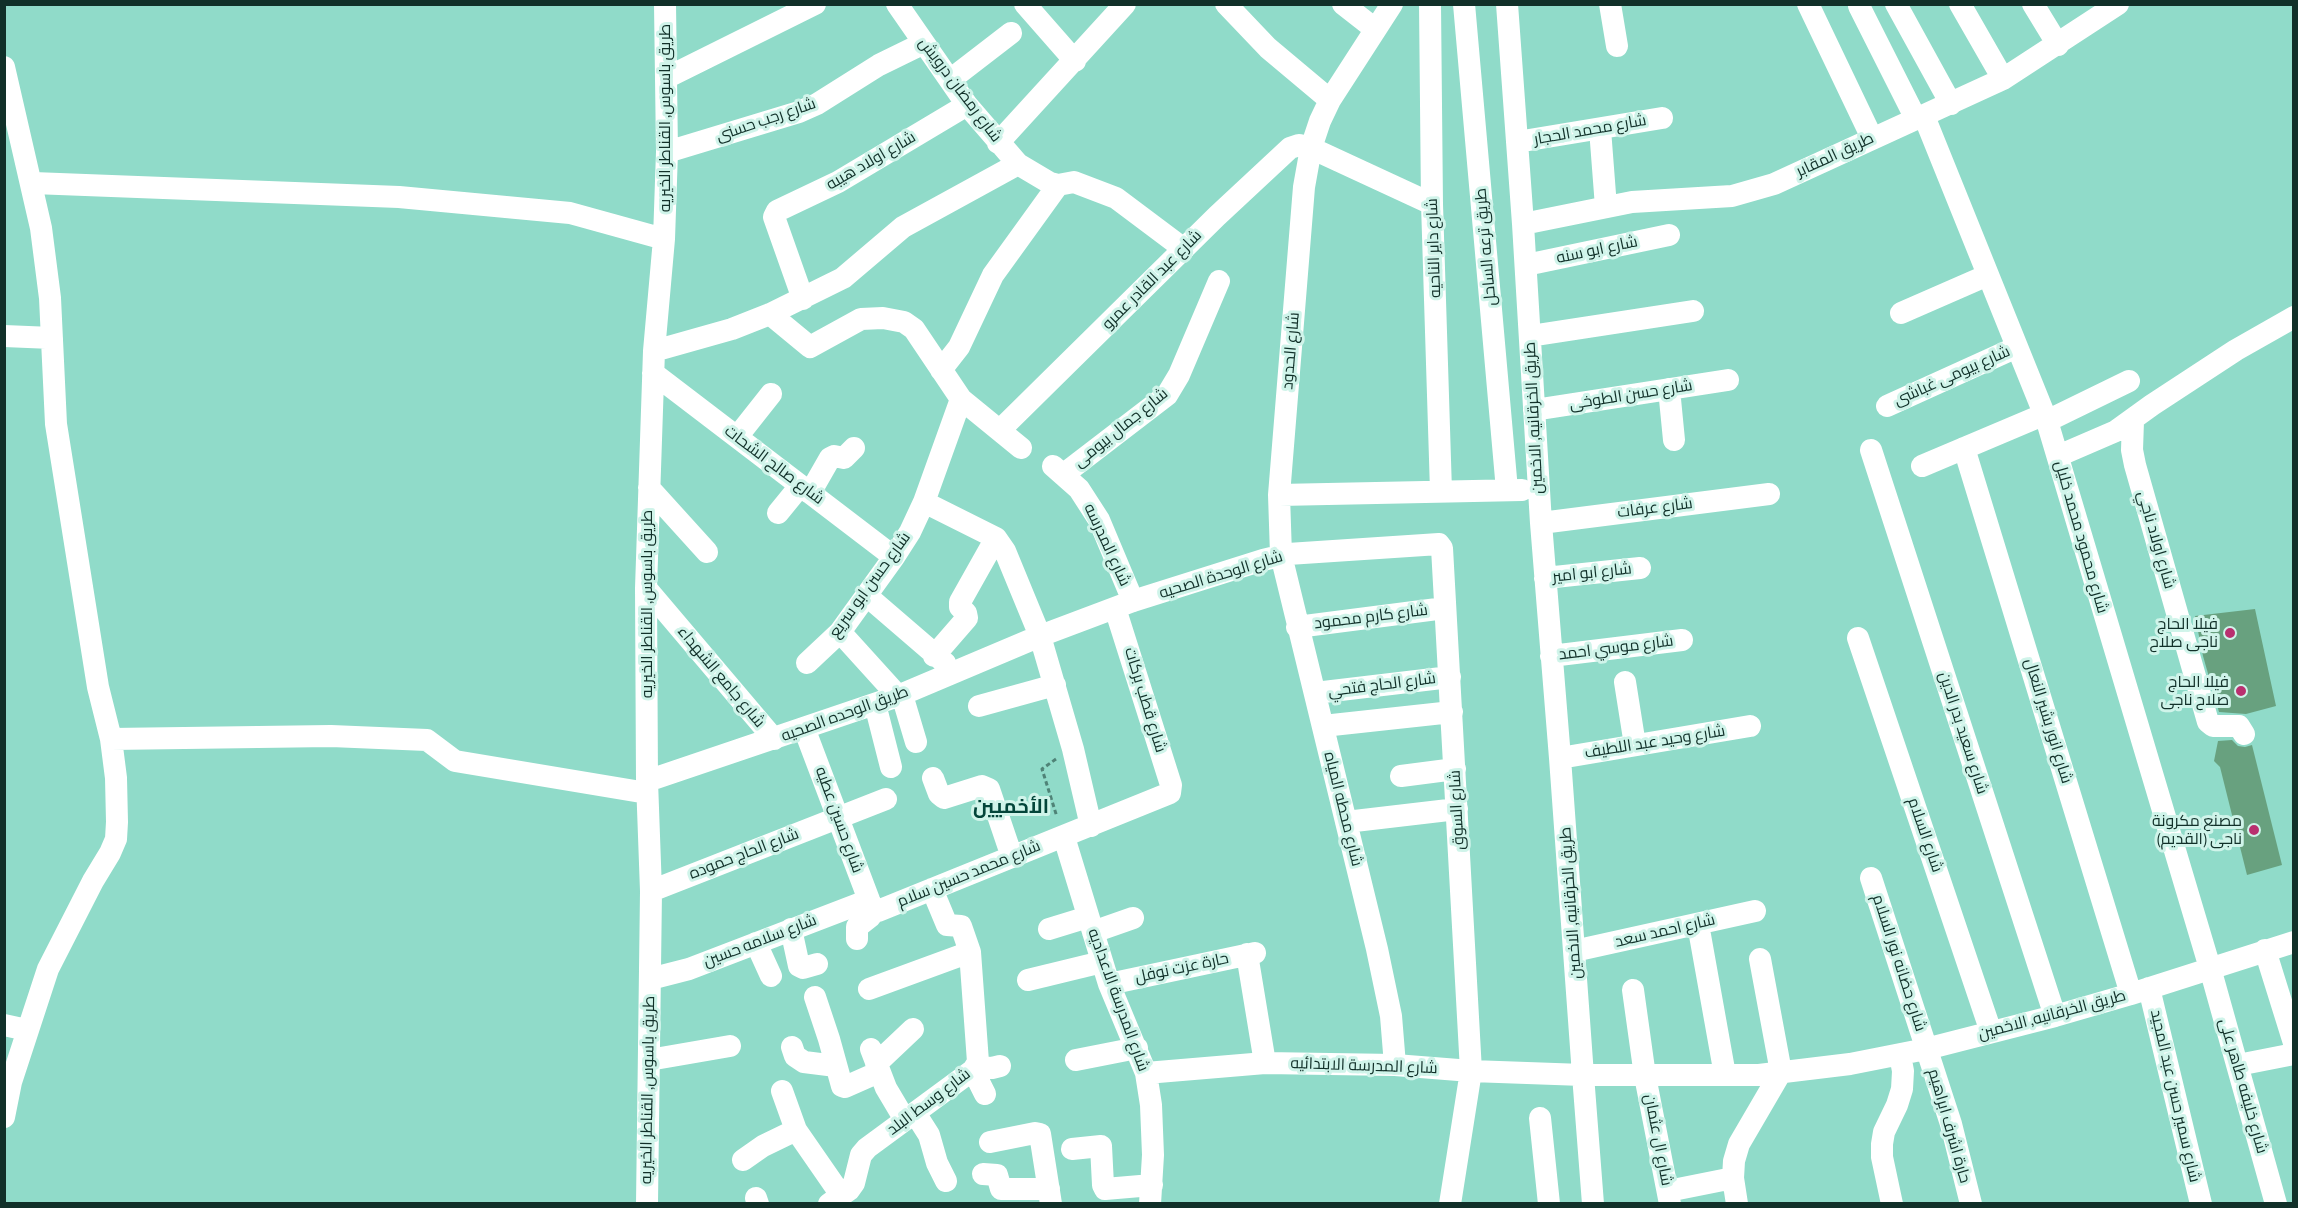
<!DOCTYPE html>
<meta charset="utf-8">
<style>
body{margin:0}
#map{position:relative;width:2298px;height:1208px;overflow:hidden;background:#90dbc9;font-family:"PT Sans Narrow",sans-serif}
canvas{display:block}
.frame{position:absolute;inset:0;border:6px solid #113029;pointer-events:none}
</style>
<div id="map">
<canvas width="2298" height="1208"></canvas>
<div class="frame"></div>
</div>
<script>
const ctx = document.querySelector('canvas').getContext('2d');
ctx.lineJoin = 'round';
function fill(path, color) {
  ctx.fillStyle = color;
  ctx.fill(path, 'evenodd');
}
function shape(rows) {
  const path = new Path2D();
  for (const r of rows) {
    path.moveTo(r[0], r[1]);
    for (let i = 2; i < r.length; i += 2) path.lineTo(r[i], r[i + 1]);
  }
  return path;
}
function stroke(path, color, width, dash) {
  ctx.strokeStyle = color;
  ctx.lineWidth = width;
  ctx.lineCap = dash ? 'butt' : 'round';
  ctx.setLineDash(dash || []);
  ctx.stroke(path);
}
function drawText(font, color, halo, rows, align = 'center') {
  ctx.font = font + ' "PT Sans Narrow",Cairo,sans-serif';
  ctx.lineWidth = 6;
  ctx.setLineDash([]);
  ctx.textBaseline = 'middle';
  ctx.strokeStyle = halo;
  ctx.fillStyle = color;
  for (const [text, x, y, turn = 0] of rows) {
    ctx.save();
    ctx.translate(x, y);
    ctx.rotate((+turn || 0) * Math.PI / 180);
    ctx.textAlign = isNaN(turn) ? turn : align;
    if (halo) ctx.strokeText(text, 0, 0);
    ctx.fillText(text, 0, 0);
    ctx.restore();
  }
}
const building = shape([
 [2255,609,2276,706,2246,714,2219,712,2203,656,2195,616],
 [2232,740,2238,746,2245,747,2252,745,2282,865,2247,875,2220,767,2214,761,2218,741]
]);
const path = shape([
 [1056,759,1042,769,1057,817]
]);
const minor = shape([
 [897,4,967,105,1018,164,1050,183,1058,185,1074,182,1116,198,1184,249],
 [1025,4,1075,61],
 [1226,4,1268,48,1330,100],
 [1343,4,1375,29],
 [1392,4,1330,100,1320,121,1311,148,1304,187,1279,495,1281,555,1377,949,1391,1016,1395,1065],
 [1430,4,1432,204,1441,491],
 [1464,4,1507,490],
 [1507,4,1523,224,1541,523,1560,758,1583,1075,1759,1075,1850,1064,1926,1049,2055,1016,2131,994,2294,942],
 [1610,4,1617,46],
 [1808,4,1872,138],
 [1896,4,1951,104],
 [1960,4,2003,79],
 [2033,4,2058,45],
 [1859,6,1916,119],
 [4,67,41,228,50,298,56,424,98,687,111,739,116,778,117,822,116,839,110,853,93,881,48,969,11,1082,4,1117],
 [666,78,815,4],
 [950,80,1011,33],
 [1924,116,2047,421,2210,968,2276,1204],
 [1600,129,1606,207],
 [1517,142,1662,118],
 [998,143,1125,4],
 [667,152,799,112,817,104,879,65,924,43],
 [33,183,399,197,570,213,664,239],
 [1523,224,1632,202,1732,196,1774,184,2003,79,2118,4],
 [1526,265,1669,235],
 [803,299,774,217,777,211,838,182,967,105],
 [1901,313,1988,275],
 [770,314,810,347,861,319,883,318,904,322,914,329,961,399,1021,448],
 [4,336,52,338],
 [1530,336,1693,311],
 [654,351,732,329,770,314,843,278,903,227,1018,164],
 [941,370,959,347,993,275,1058,185],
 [653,373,894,557],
 [1669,389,1674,440],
 [1887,406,2017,347],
 [1534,410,1728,380],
 [2047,421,2129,381],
 [2133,421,2132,450,2135,465,2208,722,2213,726,2239,726,2244,734],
 [1000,430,1217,216,1290,148,1299,145,1311,148,1432,204],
 [737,437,771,394],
 [1964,448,2131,994],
 [1871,450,2055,1016],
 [2058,456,2116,431,2152,405,2236,350,2294,317],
 [1053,466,1079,489,1099,520,1133,601],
 [1922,466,2045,414],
 [1064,474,1167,395,1179,375,1219,281],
 [649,488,707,552],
 [810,493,830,458,834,456,844,458,854,448],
 [1279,495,1522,490],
 [924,502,996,538,1005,551,1040,636,1073,749,1091,826],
 [778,513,800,486],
 [1541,523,1769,494],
 [1545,578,1640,568],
 [646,588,774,739],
 [866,595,945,663],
 [1297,627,1445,608],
 [840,632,898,696],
 [1858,638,1991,1032],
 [934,656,967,618,966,613,960,607,960,602,996,538],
 [1551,656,1682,640],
 [807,663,840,632,894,557,910,532,924,502,961,399],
 [1625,682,1635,745],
 [1315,693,1450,677],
 [902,695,916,742],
 [875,704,891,767],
 [979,706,1055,685],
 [1323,726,1452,712],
 [804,728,869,900,874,911,878,911,1170,793,1171,785,1115,608],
 [111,739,331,736,427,740,455,761,647,793],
 [1560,758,1750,726],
 [1401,776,1455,769],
 [933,778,939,794,944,798,982,786,989,789,1012,857],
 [647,781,898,696,1040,636,1133,601,1263,560,1288,554,1439,544,1442,548,1471,1071,1450,1204],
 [1346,822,1457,809],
 [1064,837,1109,984,1146,1073,1151,1105,1153,1155,1150,1204],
 [1871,878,1951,1124,1971,1204],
 [651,891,886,799],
 [1698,924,1725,1075],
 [791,929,799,966,803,968,817,964],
 [1049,929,1088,917],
 [1093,932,1133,918],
 [857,939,857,927,871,916,872,909],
 [756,943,771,976],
 [2265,950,2294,1043],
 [1574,951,1755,911],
 [1247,954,1265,1063],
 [650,979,689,969,869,900],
 [1028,980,1102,962],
 [1109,984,1255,953],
 [2149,988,2201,1204],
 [869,989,970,952],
 [1633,990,1645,1076,1670,1204],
 [815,997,829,1039,842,1086,845,1087,879,1072],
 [4,1025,27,1030],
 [792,1047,795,1056,804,1062,836,1066],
 [871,1049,886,1088,905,1120],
 [649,1060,730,1046],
 [1076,1060,1137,1048],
 [876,1064,913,1029],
 [2238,1065,2294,1054],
 [976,1067,992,1068,1000,1066],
 [973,1070,985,1094],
 [1146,1073,1265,1063,1395,1065,1471,1071,1583,1075,1593,1204],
 [782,1091,796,1130,841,1195],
 [915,1113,929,1135,937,1163,946,1181],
 [1540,1118,1549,1204],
 [990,1142,1035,1133,1040,1134,1051,1204],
 [1072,1149,1101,1146,1103,1185,1105,1189,1152,1185],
 [743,1160,763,1146,796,1130],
 [983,1174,997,1175,1001,1189,1049,1189],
 [1668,1191,1733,1178],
 [756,1198,758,1204],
 [647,1204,651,891,647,781,646,588,654,351,664,239,667,152,665,4],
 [829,1204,849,1190,854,1183,861,1155,867,1148,973,1070,978,1062,970,952,961,926,947,925,932,889],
 [1737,1204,1733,1178,1734,1161,1739,1144,1781,1072,1760,959],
 [1892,1204,1882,1157,1882,1144,1884,1132,1897,1105,1902,1089,1903,1071,1900,1055]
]);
const markers = [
 [2230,633,6,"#b9306f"],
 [2241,691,6,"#b9306f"],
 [2254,830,6,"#b9306f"]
];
const streetNames = [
 ["شارع رمضان درويش",960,90,53],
 ["طريق باسوس, القناطر الخيريه",665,118,-90],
 ["شارع رجب حسنى",766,120,-19],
 ["شارع محمد الحجار",1590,130,-10],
 ["طريق المقابر",1835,155,-25],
 ["شارع اولاد هيبه",871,161,-30],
 ["طريق ترعه الساحل",1486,247,-95],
 ["شارع داير الناحيه",1434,248,-92],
 ["شارع ابو سنه",1597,250,-12],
 ["شارع عبد القادر عمرو",1152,280,-45],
 ["شارع الحدود",1291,351,-85],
 ["شارع بيومى غباشى",1952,376,-24],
 ["شارع حسن الطوخى",1631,395,-9],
 ["طريق الخرقانيه, الاخمين",1534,418,-93],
 ["شارع جمال بيومى",1121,428,-39],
 ["شارع صالح الشحات",774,465,37],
 ["شارع عرفات",1655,508,-7],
 ["شارع محمود محمد خليل",2081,537,74],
 ["شارع اولاد ناجي",2156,540,74],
 ["شارع المدرسه",1107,545,65],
 ["شارع ابو امير",1592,573,-6],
 ["شارع الوحدة الصحيه",1221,575,-17],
 ["شارع حسن ابو سريع",870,585,-54],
 ["طريق باسوس, القناطر الخيريه",647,604,-90],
 ["شارع كارم محمود",1371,617,-7],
 ["شارع موسي احمد",1616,648,-7],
 ["شارع جامع الشهداء",721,677,50],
 ["شارع الحاج فتحي",1382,685,-7],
 ["شارع قطب بركات",1145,700,73],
 ["طريق الوحده الصحيه",845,714,-20],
 ["شارع انور بشير النعال",2048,721,73],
 ["شارع سعيد بدر الدين",1963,733,72],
 ["شارع وحيد عبد اللطيف",1655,742,-9],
 ["شارع محطه المياه",1343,809,76],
 ["شارع السوق",1457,810,-93],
 ["شارع حسين عطيه",839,820,70],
 ["شارع السلام",1925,835,71],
 ["شارع الحاج حموده",744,854,-21],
 ["شارع محمد حسين سلام",969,874,-22],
 ["طريق الخرقانيه, الاخمين",1571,903,-94],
 ["شارع احمد سعد",1665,931,-13],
 ["شارع سلامه حسين",760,941,-21],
 ["شارع حضانه نور السلام",1899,963,72],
 ["حارة عزت نوفل",1182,968,-12],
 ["شارع المدرسة الاعداديه",1118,1000,70],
 ["طريق الخرقانيه, الاخمين",2052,1015,-15],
 ["شارع المدرسة الابتدائيه",1364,1066,2],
 ["شارع خليفه طاهر على",2243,1086,74],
 ["طريق باسوس, القناطر الخيريه",648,1090,-89],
 ["شارع سمير حسن عبد المجيد",2175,1096,77],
 ["شارع وسط البلد",929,1102,-37],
 ["حارة اشرف ابراهيم",1949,1126,74],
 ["شارع ال عثمان",1658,1140,79]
];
const poiNames = [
 ["فيلا الحاج",2218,624],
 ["ناجى صلاح",2218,642],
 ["فيلا الحاج",2229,682],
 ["صلاح ناجى",2229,700],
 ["مصنع مكرونة",2242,821],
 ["ناجى (القديم)",2242,839]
];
const quarterNames = [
 ["الأخميين",1011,807]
];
fill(building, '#68a17f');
stroke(path, '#4f8377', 3, [4.5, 3]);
stroke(minor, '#fff', 22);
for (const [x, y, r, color] of markers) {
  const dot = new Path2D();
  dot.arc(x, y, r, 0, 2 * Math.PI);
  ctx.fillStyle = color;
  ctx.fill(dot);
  stroke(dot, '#d0f4ea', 2);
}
drawText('16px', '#113029', '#d0f4ea', streetNames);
drawText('16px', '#113029', '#d0f4ea', poiNames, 'right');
drawText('bold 20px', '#03453a', '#d0f4ea', quarterNames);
</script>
